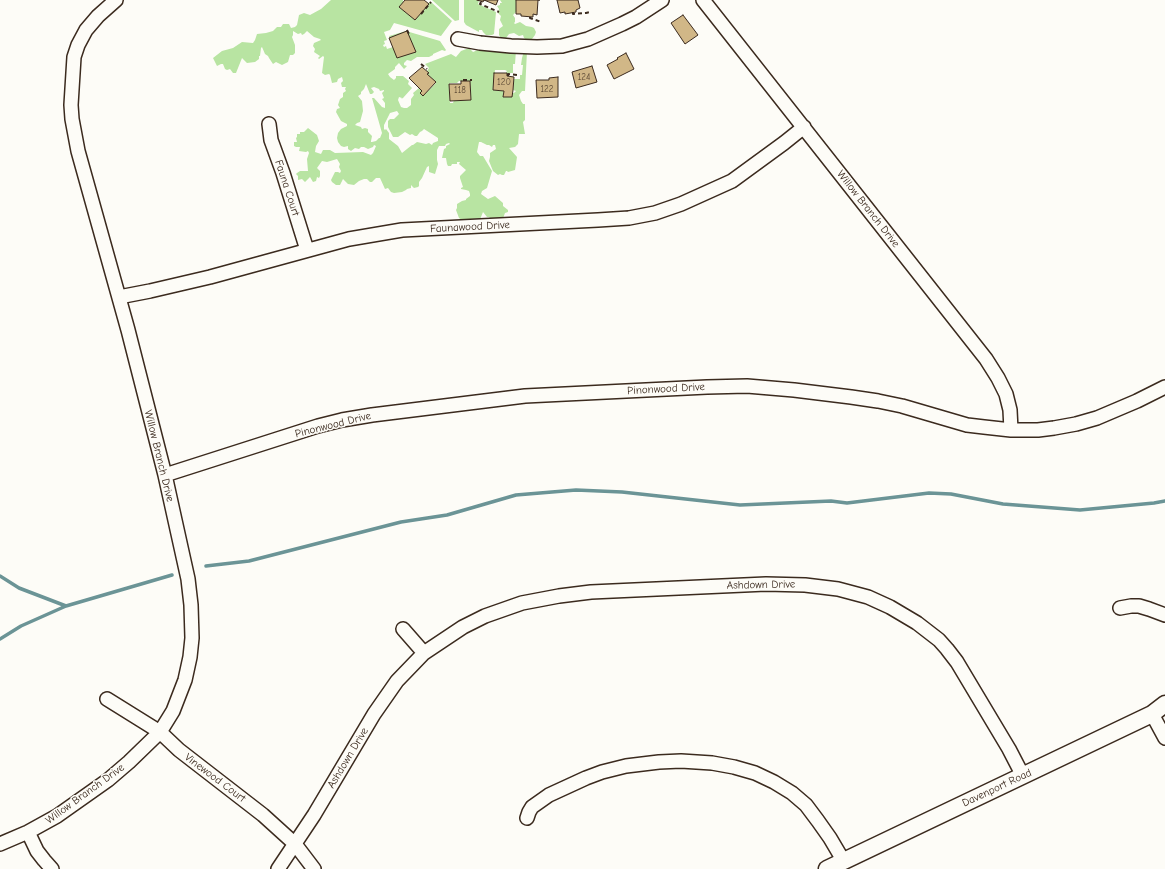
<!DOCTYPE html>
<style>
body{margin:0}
canvas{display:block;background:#fdfcf7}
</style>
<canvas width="1165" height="869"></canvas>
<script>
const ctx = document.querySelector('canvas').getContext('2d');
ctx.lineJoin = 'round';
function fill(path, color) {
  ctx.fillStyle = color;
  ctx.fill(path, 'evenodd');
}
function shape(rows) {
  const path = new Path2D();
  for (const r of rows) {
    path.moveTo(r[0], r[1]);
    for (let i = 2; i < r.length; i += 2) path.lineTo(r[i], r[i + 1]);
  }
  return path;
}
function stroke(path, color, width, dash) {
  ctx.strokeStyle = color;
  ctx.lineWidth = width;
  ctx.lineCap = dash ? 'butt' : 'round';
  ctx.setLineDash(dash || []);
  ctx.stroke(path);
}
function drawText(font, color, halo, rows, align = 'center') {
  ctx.font = font + ' "Comic Neue",sans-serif';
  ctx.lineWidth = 3;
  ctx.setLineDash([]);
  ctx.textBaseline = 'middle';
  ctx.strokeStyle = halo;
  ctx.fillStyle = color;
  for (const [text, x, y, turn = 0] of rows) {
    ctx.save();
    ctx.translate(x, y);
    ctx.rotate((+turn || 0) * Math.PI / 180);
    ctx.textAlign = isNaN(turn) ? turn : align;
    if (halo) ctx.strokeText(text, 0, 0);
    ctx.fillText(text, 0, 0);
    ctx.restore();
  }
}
const green = shape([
 [331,0,403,0,403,3,399,7,408,14,425,4,431,2,452,21,441,36,394,23,390,30,384,32,387,40,384,41,385,44,383,45,384,47,386,46,387,49,393,47,389,36,406,31,440,41,446,50,445,51,442,50,433,54,433,55,429,57,417,57,411,61,407,60,404,63,404,65,407,66,404,69,399,63,395,67,395,69,388,74,390,77,394,80,396,78,396,76,403,76,409,81,408,84,412,88,403,98,401,99,402,98,399,97,398,100,401,107,404,108,407,108,411,105,411,99,414,95,413,93,419,88,422,91,420,93,423,96,436,83,427,74,428,73,427,71,429,68,425,64,451,54,456,57,461,51,469,48,473,52,480,49,483,50,483,51,485,50,516,50,515,64,513,64,513,73,506,73,507,71,505,70,495,70,493,90,504,91,503,97,512,93,514,93,516,91,513,90,514,79,520,79,520,75,522,75,523,65,521,65,522,58,524,51,527,51,525,91,522,91,519,95,521,101,523,104,525,104,525,120,523,122,525,134,519,134,518,144,515,147,509,148,517,157,515,170,508,172,507,171,506,171,504,175,502,175,500,174,498,175,493,171,489,161,490,157,490,153,496,149,495,145,493,145,492,147,489,145,487,145,481,142,479,142,477,152,480,156,483,156,492,171,487,188,482,191,481,194,488,199,495,196,503,203,503,206,508,210,508,212,505,213,502,221,491,221,490,218,489,217,487,217,483,212,479,222,463,221,459,218,456,210,457,208,457,204,462,201,466,200,466,199,470,196,470,194,469,191,466,190,461,189,461,188,463,187,460,178,460,176,466,170,459,164,460,162,457,162,457,164,452,164,451,166,448,166,447,164,446,158,442,158,444,149,446,148,446,146,450,144,449,143,446,144,445,146,439,146,437,150,437,160,438,164,435,174,429,172,429,166,427,167,422,178,419,182,419,186,418,187,414,188,411,185,411,188,407,189,406,190,402,192,394,193,391,192,388,188,385,189,380,178,376,178,372,182,370,182,367,179,364,179,359,181,354,185,348,184,343,179,340,185,336,185,332,182,331,180,335,172,338,172,340,173,341,171,339,167,340,164,337,159,327,162,322,161,317,168,320,171,320,176,319,178,317,177,316,181,313,182,310,177,305,182,302,179,298,180,298,176,296,174,297,173,300,171,308,171,307,159,309,153,308,151,306,152,299,151,300,147,296,147,294,146,294,142,297,142,296,138,297,137,297,134,300,134,300,132,304,132,308,128,317,135,319,141,316,146,315,152,321,154,323,150,330,150,335,153,363,152,371,155,373,153,376,146,374,145,373,147,368,149,364,147,361,147,359,149,355,148,351,151,348,149,348,146,344,147,341,146,338,142,337,138,338,133,341,129,347,126,347,124,341,121,336,112,337,109,340,108,338,105,340,99,343,97,343,93,346,91,345,89,346,87,342,87,341,83,343,81,342,77,338,79,337,82,332,83,330,75,329,74,325,75,322,73,324,57,323,56,319,59,318,58,320,56,314,52,315,49,313,46,314,43,321,40,320,39,314,37,307,31,304,34,302,35,301,33,298,34,293,31,293,35,292,37,295,45,295,53,293,55,290,55,288,62,282,65,276,62,273,64,269,58,268,56,265,54,262,47,261,48,260,56,259,56,259,59,255,62,247,63,242,58,236,73,233,73,230,69,227,70,225,69,223,64,221,64,217,66,213,58,222,51,233,48,242,42,253,43,255,40,257,34,266,33,273,31,277,27,281,27,283,24,289,24,291,28,295,27,297,25,299,15,304,13,310,15,321,9],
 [459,81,470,81,471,100,454,100,453,103,450,103,449,84,450,83,457,83],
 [366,84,370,94,372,94,374,92,371,88,374,87,379,89,380,91,384,90,384,91,382,93,384,98,382,99,385,103,385,108,382,107,374,98,372,98,382,133,380,138,379,138,376,141,372,142,371,142,371,141,372,136,368,132,368,129,365,128,362,129,361,127,355,125,357,123,360,122,363,111,362,101,358,96,361,94,361,92,364,89],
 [397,111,399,114,394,119,390,119,388,121,388,127,393,137,398,137,405,132,410,135,412,134,415,136,417,136,420,132,422,131,424,129,438,138,438,141,433,143,432,145,429,143,426,144,417,142,413,145,412,145,402,153,398,146,389,139,389,133,386,129,385,130,384,129,384,125,390,113],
 [432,0,459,0,459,20,455,21],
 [464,0,477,0,479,1,478,4,496,12,494,34,492,35,486,35,483,32,482,30,479,30,479,32,477,31,466,25,464,22],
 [500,0,516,0,516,12,513,15,515,18,515,22,514,23,515,24,520,22,526,26,532,27,534,28,536,32,535,35,532,39,527,40,524,38,523,35,519,36,514,33,509,34,506,38,503,39,501,38,499,35,499,29,503,26,500,20,501,16,498,13,499,9,497,6,500,5,500,3,502,3]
]);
const stream = shape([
 [206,566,249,561,401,522,447,515,516,495,576,490,622,492,740,505,831,501,847,503,929,493,951,494,1003,504,1080,510,1154,503,1165,501],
 [0,576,19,588,66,606],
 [0,639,21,626,66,606,172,575]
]);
const building = shape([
 [405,0,424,0,429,4,415,20,399,7,405,0],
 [477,0,498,0,496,5,484,0,483,2,477,0],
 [516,0,540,0,538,0,537,15,533,14,533,17,521,16,521,14,516,14,516,0],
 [557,0,578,0,580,8,576,10,576,12,565,14,565,12,560,13,557,0],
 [683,15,698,35,685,44,671,23,683,15],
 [407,31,416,52,397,58,389,38,407,31],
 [626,53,634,69,614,79,607,65,618,59,617,58,626,53],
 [592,66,597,82,576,88,572,72,592,66],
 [422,67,429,73,427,74,436,82,423,96,420,93,422,91,409,78,422,67],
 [494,73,507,73,507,76,514,77,513,90,512,97,503,97,504,91,493,90,494,73],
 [558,77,558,97,537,98,536,80,549,80,549,78,558,77],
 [461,81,470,81,471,100,450,101,449,84,461,84,461,81]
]);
const path = shape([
 [481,2,480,4,499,12],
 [573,12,573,14,586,13,590,12],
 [421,14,431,2],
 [530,17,530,18,541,22],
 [407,30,410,36],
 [421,64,427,69],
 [508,76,508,74,518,75],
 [463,80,472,80]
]);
const minor = shape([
 [703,0,986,359,998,378,1006,394,1010,410,1011,430],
 [458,39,480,43,511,46,537,47,562,46,588,39,622,24,636,17,662,0],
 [269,124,271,140,283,173,307,250],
 [119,297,150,291,210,277,349,239,402,230,598,220,629,218,655,213,681,204,732,181,784,143,804,127],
 [165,475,318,426,342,420,372,415,525,396,707,387,747,386,794,390,851,397,878,401,902,406,967,425,984,427,1011,430,1038,430,1054,428,1076,424,1097,418,1137,401,1165,387],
 [1120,608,1131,606,1139,606,1149,609,1165,615],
 [403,629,424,653],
 [107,699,160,732,179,750,263,815,295,844,314,869],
 [1152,714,1165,738],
 [527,818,529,812,532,807,549,795,586,778,602,772,626,766,659,762,681,761,712,763,734,767,755,773,774,782,792,793,806,805,818,821,830,838,843,860],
 [28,832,37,851,44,860,52,869],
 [0,844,28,832,57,816,108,780,129,762,160,732,173,711,185,680,190,657,192,638,191,605,188,579,165,475,128,330,78,151,72,119,71,105,74,57,78,45,86,30,98,16,116,0],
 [278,869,314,815,374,714,397,681,424,653,463,627,485,616,522,603,559,596,591,592,766,584,805,585,838,589,868,597,890,607,917,623,939,640,947,649,957,662,1009,749,1023,776]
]);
const tertiary = shape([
 [827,869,1152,714,1165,704]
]);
const numberNames = [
 ["124",584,77],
 ["120",504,82],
 ["122",547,89],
 ["118",460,90]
];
const streetNames = [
 ["Fauna Court",287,188,72],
 ["Willow Branch Drive",868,209,52],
 ["Faunawood Drive",470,227,-3],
 ["Pinonwood Drive",666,389,-3],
 ["Pinonwood Drive",333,425,-14],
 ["Willow Branch Drive",159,456,76],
 ["Ashdown Drive",761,585,-1],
 ["Ashdown Drive",348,758,-59],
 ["Vinewood Court",215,778,37],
 ["Davenport Road",997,788,-25],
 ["Willow Branch Drive",85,794,-36]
];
fill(green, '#b8e4a2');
stroke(stream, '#6b9496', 3.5);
fill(building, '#d1b787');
stroke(building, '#3b2a1e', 1);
stroke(minor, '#3b2a1e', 16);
stroke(tertiary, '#3b2a1e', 19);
stroke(path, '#3b2a1e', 2, [4, 3]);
stroke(minor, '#fdfcf7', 13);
stroke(tertiary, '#fdfcf7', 16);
drawText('9px', '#604d38', null, numberNames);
drawText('11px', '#3b2a1e', '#fdfcf7', streetNames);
</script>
